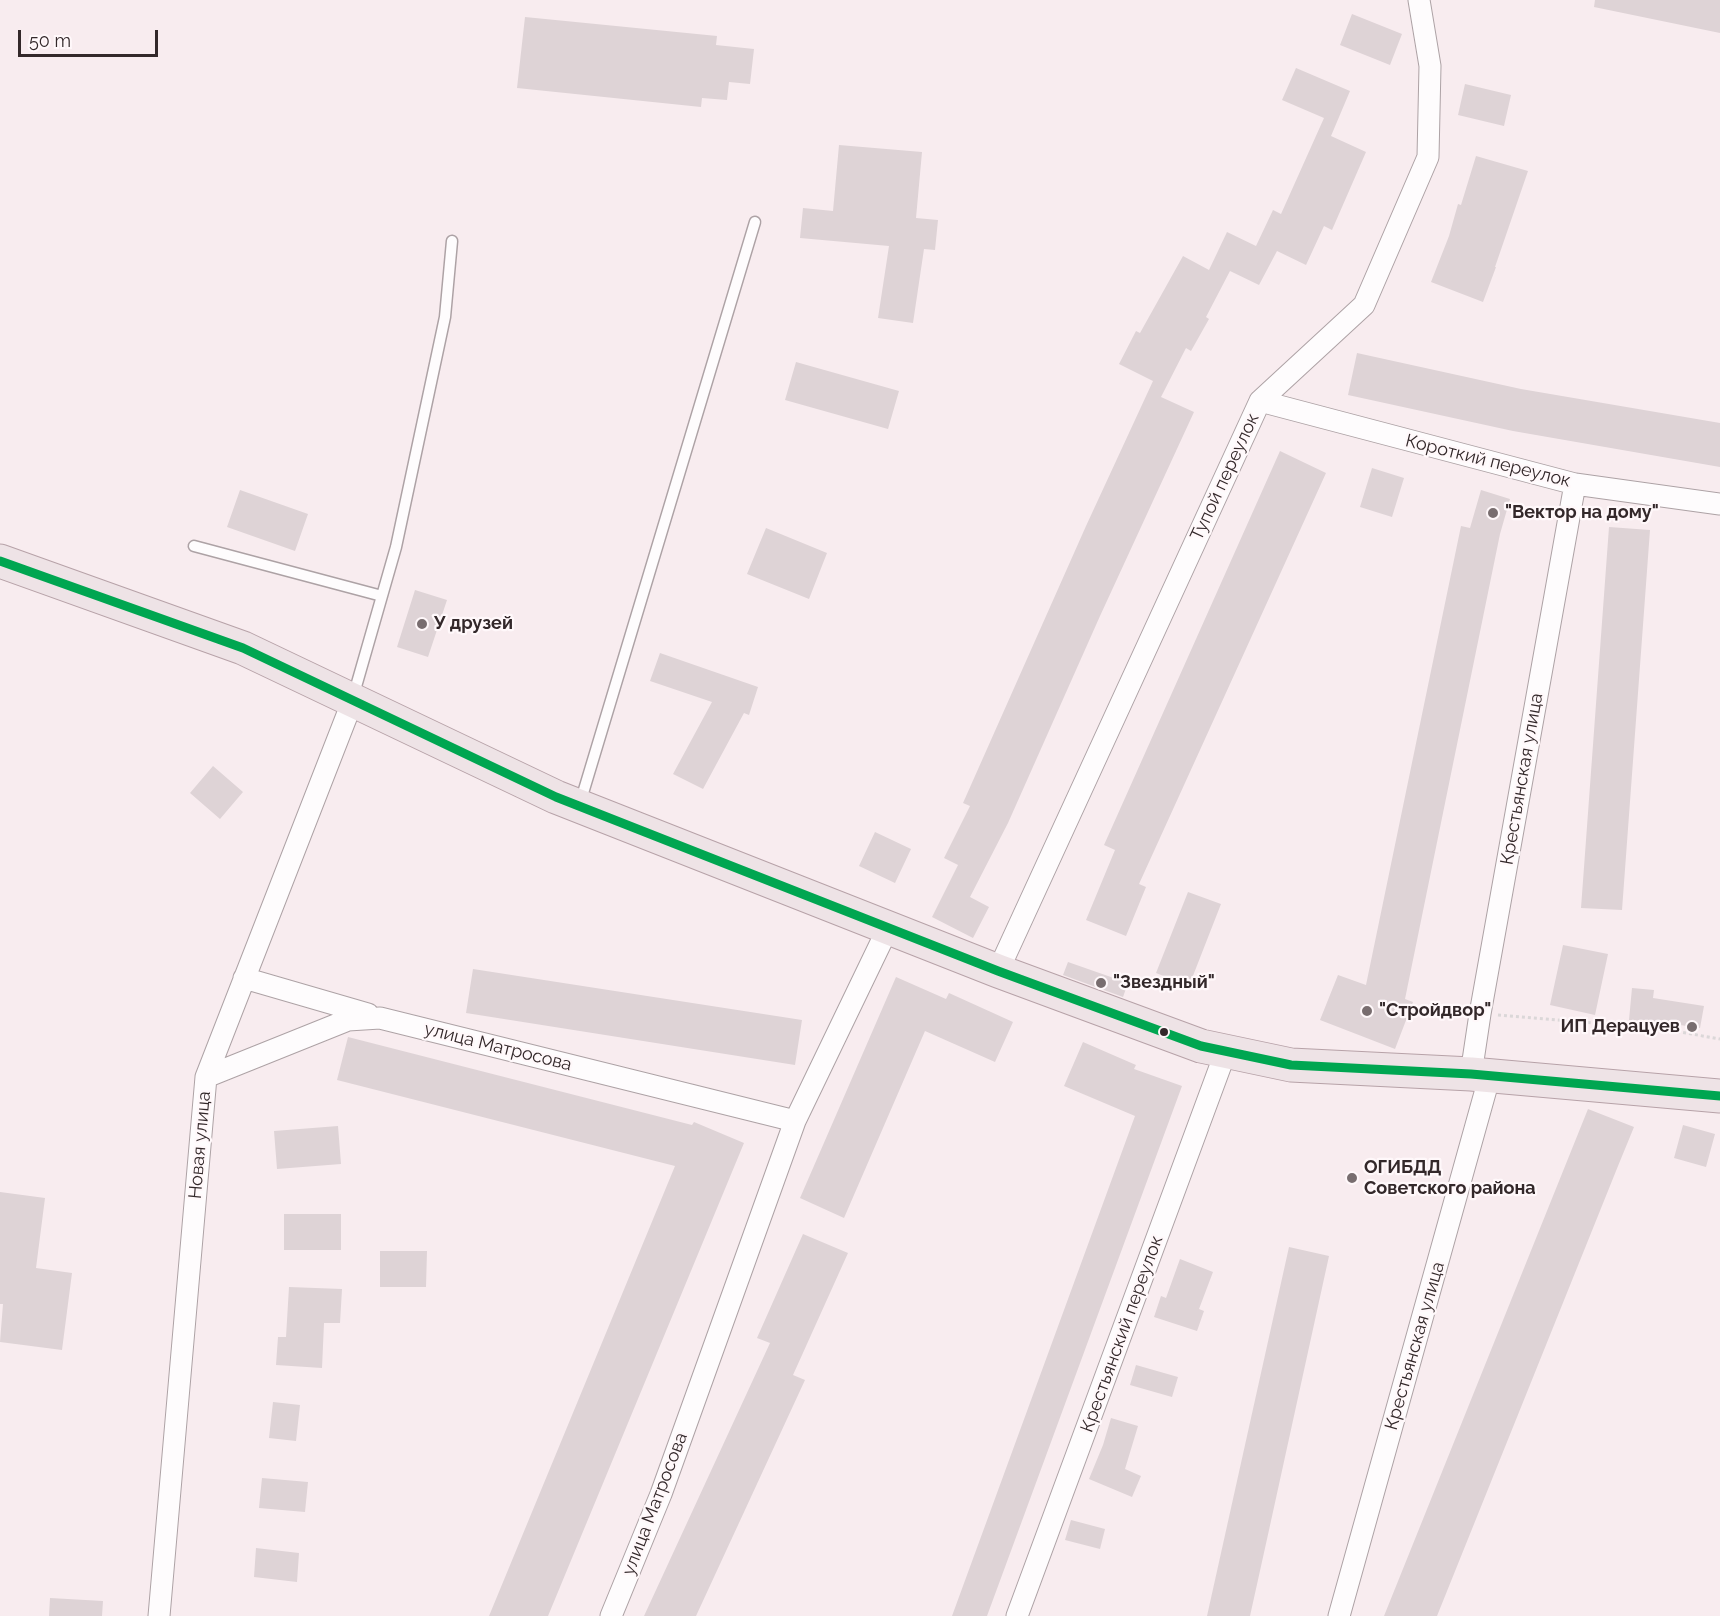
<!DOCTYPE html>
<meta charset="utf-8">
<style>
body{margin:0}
#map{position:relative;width:1720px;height:1616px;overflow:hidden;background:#f8ecef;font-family:Raleway,sans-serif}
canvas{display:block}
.scale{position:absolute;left:18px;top:30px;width:140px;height:27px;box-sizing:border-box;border:3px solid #33282a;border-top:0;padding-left:8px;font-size:18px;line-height:21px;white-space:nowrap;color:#33282a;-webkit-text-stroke:4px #fff8fa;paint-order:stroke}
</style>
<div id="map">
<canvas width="1720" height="1616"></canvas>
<div class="scale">50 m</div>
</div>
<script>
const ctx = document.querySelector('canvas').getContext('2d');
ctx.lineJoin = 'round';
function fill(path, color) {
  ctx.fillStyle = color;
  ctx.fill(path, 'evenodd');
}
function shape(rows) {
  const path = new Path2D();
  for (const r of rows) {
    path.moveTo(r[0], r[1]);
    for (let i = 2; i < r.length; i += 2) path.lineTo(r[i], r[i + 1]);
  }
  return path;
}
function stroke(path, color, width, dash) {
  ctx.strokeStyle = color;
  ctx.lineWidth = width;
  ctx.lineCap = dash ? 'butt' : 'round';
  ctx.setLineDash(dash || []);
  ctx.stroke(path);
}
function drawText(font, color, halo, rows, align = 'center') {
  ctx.font = font + ' Raleway,sans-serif';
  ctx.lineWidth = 4.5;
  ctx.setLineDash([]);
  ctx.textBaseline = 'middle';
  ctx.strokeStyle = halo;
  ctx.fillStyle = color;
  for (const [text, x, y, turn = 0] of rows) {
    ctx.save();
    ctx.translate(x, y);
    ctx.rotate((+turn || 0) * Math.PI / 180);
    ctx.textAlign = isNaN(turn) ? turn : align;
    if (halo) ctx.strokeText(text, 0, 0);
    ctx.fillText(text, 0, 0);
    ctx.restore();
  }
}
const building = shape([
 [1595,0,1720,0,1720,33,1594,7],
 [1352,14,1402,34,1390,65,1340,45],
 [525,17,717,36,716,45,754,49,750,84,729,82,727,100,702,98,701,107,517,88],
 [1296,68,1350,91,1331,136,1366,152,1332,230,1324,226,1306,265,1277,251,1259,285,1230,271,1206,317,1209,319,1191,351,1186,348,1161,397,1194,412,1100,616,1008,823,970,897,989,907,973,938,932,917,958,865,944,858,970,806,963,803,1086,526,1153,381,1119,364,1136,331,1140,333,1183,256,1209,270,1227,232,1256,246,1273,210,1281,214,1324,118,1282,100],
 [1465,84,1511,95,1504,126,1458,115],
 [839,145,922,152,916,218,938,220,935,250,924,249,913,323,878,318,889,246,800,238,803,208,833,211],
 [1476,156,1528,171,1495,267,1496,267,1483,302,1431,282,1449,236,1458,204,1461,205],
 [1357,353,1521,389,1720,423,1720,467,1513,431,1348,395],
 [796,362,899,391,888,429,785,400],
 [1280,451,1326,473,1139,884,1146,887,1126,936,1086,920,1115,850,1104,845],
 [1372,468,1404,478,1392,517,1360,507],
 [240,490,308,514,295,551,227,527],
 [1481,490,1510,499,1500,534,1405,999,1413,1002,1395,1049,1320,1020,1338,975,1366,985,1461,526,1470,528],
 [1609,527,1650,530,1622,910,1581,908],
 [766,528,827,553,809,599,747,574],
 [415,590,447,600,428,657,397,647],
 [660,653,758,687,749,715,744,713,703,789,673,774,712,702,650,681],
 [213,766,243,792,220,819,190,793],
 [875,832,911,849,895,883,859,866],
 [1188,892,1221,904,1189,986,1156,973],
 [1563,945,1608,954,1595,1015,1550,1005],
 [1068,962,1128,983,1123,997,1063,975],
 [473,969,802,1020,795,1065,466,1013],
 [896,977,946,999,949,993,1013,1022,995,1062,925,1031,844,1218,800,1198],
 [1632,988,1654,990,1653,998,1704,1006,1700,1028,1660,1022,1629,1020],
 [348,1037,692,1125,694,1122,744,1143,548,1616,489,1616,675,1166,337,1080],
 [1083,1042,1136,1065,1134,1069,1182,1086,987,1616,952,1616,1135,1116,1064,1086],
 [1588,1109,1634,1127,1618,1166,1437,1616,1384,1616],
 [1683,1125,1715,1134,1706,1167,1674,1158],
 [338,1126,341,1164,277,1169,274,1131],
 [0,1192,45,1198,36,1268,72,1273,62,1350,0,1342,3,1304,0,1304],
 [284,1214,341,1214,341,1250,284,1250],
 [803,1234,848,1253,793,1375,805,1380,696,1616,644,1616,770,1343,757,1338],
 [1289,1247,1329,1256,1269,1530,1250,1616,1207,1616],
 [380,1251,427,1251,426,1287,380,1287],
 [1180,1259,1213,1272,1199,1309,1204,1311,1197,1331,1154,1317,1161,1296,1166,1298],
 [289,1287,342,1289,340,1323,324,1323,322,1368,276,1365,278,1337,286,1337],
 [1136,1365,1178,1377,1172,1397,1130,1385],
 [273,1402,300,1405,296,1441,269,1438],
 [1111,1418,1138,1426,1125,1469,1141,1476,1132,1497,1089,1479,1103,1445],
 [262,1478,308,1482,305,1512,259,1508],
 [1071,1520,1105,1529,1100,1549,1065,1540],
 [256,1548,299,1553,297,1582,254,1577],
 [50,1598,103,1601,102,1616,49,1616]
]);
const path = shape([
 [1498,1015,1663,1029,1720,1039]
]);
const lane = shape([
 [194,546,382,596],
 [353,697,396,547,445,317,452,241],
 [580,803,755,222]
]);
const street = shape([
 [1260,401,1575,484,1720,504],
 [998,971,1260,401,1364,305,1428,157,1430,66,1419,0],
 [244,978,368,1014],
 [1471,1074,1480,1014,1575,484],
 [206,1077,348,1020,380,1018,795,1121],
 [159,1616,206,1077,353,700],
 [611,1616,661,1494,795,1121,888,928],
 [1017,1616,1226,1051],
 [1339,1616,1490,1075]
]);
const primary = shape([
 [0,561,243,648,556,797,998,971,1201,1046,1291,1065,1471,1074,1720,1096]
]);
const bus1 = shape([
 [0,561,243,648,556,797,998,971,1201,1046,1291,1065,1471,1074,1720,1096]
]);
const markers = [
 [1493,513,6,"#786d6f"],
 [422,624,6,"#786d6f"],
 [1101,983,6,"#786d6f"],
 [1367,1011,6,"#786d6f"],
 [1692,1027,6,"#786d6f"],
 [1164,1032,5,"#33282a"],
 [1352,1178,6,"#786d6f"]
];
const streetNames = [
 ["Короткий переулок",1488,461,14],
 ["Тупой переулок",1225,477,-65],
 ["Крестьянская улица",1522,779,-80],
 ["улица Матросова",498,1047,14],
 ["Новая улица",200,1145,-85],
 ["Крестьянский переулок",1122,1334,-70],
 ["Крестьянская улица",1415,1346,-74],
 ["улица Матросова",655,1504,-69]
];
const poiNames = [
 ["\"Вектор на дому\"",1505,513],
 ["У друзей",434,624],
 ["\"Звездный\"",1113,983],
 ["\"Стройдвор\"",1379,1011],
 ["ИП Дерацуев",1680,1027,"right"],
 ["ОГИБДД",1364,1168],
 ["Советского района",1364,1189]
];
fill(building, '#ded3d6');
stroke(lane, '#ada2a5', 13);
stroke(street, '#ada2a5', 23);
stroke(primary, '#b7a2a8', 35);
stroke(path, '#dbd7d8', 3, [3, 3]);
stroke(lane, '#fefcfd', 10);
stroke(street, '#fefcfd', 21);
stroke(primary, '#eee3e6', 33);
stroke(bus1, '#00a651', 9);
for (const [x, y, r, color] of markers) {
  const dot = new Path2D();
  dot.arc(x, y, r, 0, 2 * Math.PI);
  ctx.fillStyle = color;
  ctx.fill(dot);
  stroke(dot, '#fff8fa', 2);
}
drawText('18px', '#33282a', '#fff8fa', streetNames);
drawText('bold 18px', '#33282a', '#fff8fa', poiNames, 'left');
</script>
